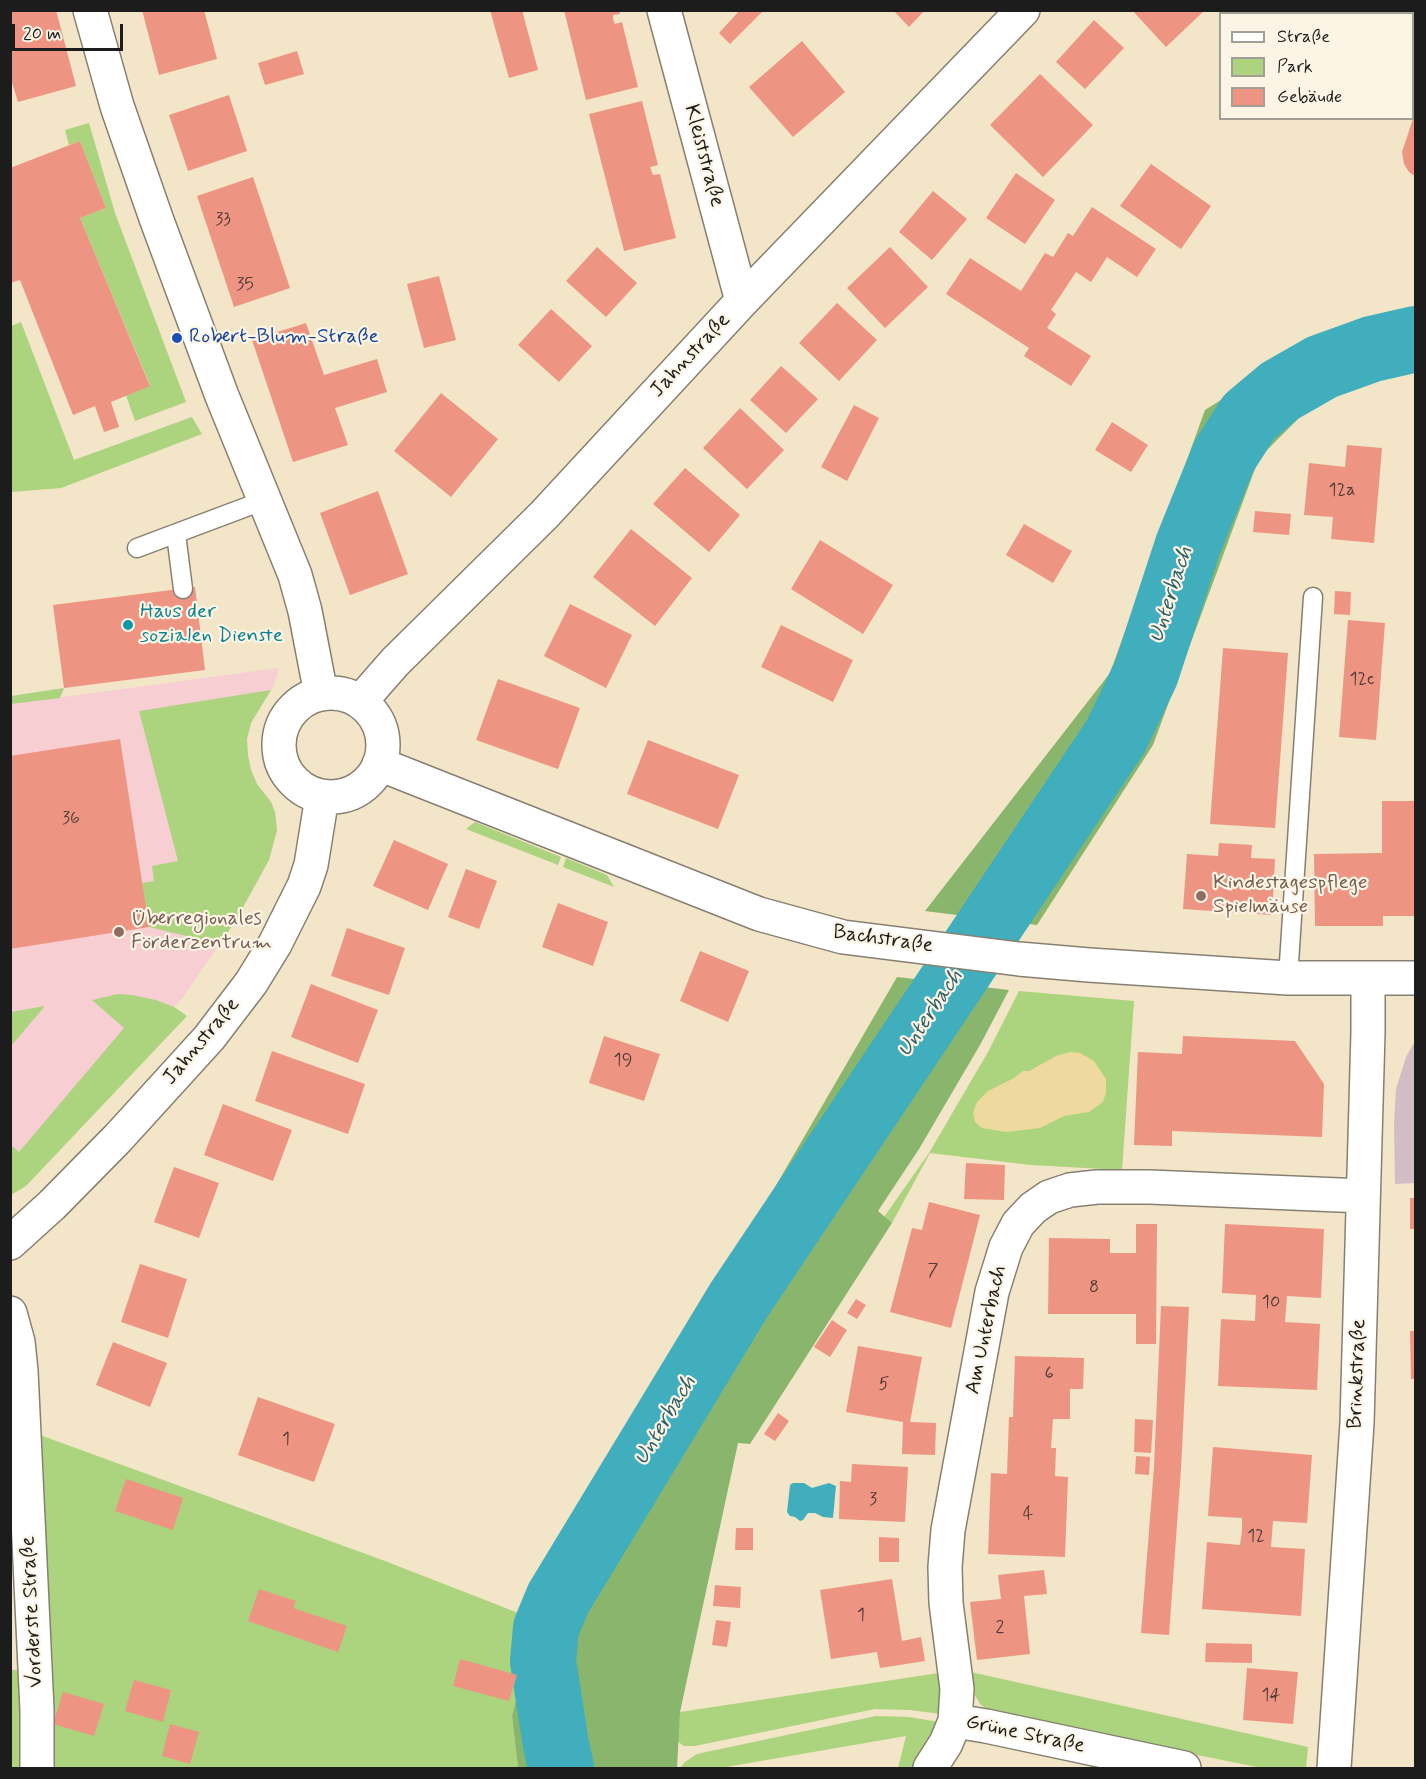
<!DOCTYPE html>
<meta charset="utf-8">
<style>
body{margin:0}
#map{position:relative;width:1426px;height:1779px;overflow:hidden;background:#f2e5c8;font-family:Mynerve,sans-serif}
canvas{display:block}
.frame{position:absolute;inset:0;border:12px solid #1c1c1c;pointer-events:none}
.legend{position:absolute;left:1219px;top:12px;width:195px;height:108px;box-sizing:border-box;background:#fcf5e5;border:2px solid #a29e95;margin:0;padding:8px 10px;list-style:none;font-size:18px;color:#1c1c1c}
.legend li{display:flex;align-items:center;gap:12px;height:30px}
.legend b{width:30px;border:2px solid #a29e95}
.scale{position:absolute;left:12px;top:24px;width:111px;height:27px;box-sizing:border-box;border:3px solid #1c1c1c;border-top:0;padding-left:8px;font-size:18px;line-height:21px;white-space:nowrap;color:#1c1c1c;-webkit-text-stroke:4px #fcf5e5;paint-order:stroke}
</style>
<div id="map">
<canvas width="1426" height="1779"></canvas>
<div class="frame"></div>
<ul class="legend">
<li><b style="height:8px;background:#fff"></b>Straße</li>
<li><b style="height:16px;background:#acd37d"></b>Park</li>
<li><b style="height:16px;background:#ed9582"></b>Gebäude</li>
</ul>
<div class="scale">20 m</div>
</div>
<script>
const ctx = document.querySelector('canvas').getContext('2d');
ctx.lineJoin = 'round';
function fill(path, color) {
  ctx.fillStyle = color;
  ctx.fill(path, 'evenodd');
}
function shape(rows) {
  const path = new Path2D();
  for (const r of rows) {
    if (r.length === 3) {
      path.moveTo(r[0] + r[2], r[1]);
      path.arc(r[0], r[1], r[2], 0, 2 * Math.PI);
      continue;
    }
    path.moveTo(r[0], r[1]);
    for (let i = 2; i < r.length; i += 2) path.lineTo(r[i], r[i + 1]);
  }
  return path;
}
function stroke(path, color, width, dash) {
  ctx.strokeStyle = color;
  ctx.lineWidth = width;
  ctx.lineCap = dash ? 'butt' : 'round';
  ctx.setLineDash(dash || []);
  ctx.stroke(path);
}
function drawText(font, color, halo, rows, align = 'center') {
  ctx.font = font + ' Mynerve,sans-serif';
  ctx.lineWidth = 4.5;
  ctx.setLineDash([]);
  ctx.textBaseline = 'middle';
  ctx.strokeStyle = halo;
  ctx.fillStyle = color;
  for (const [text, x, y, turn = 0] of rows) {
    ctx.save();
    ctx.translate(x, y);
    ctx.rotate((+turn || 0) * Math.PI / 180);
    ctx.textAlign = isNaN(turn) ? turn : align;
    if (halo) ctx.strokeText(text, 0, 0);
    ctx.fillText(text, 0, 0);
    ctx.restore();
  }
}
const built = shape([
 [278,668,277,677,271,690,251,723,247,739,248,756,251,770,257,784,271,802,275,812,277,830,269,860,236,920,184,996,11,1190,11,704]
]);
const industrial = shape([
 [1415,1041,1415,1183,1395,1184,1394,1124,1396,1089,1406,1057]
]);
const green = shape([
 [89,123,115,213,186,402,135,421,126,395,150,385,80,218,106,208,80,141,69,145,65,130],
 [21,322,74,460,192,417,202,434,61,488,11,492,11,326],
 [64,688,60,698,11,704,11,696],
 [271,690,251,723,247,739,248,756,251,770,257,784,271,802,275,812,277,830,269,860,236,920,220,944,149,927,142,883,154,881,152,866,178,861,139,711],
 [475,822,561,857,558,865,466,829],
 [566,858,607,875,614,887,563,867],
 [1019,991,1134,1001,1122,1170,1031,1165,930,1153,892,1223,884,1217,929,1153,988,1052],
 [118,994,132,995,156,1000,174,1007,187,1016,26,1186,11,1195,11,1145,19,1152,124,1028,92,1000],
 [45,1006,11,1046,11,1012],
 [40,1435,385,1561,526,1616,517,1651,522,1674,512,1716,518,1768,11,1768,11,1670,50,1669],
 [966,1671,1308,1747,1306,1768,1262,1768,992,1714,980,1704,969,1685],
 [939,1673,942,1692,941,1714,910,1710,875,1709,695,1746,684,1746,677,1741,680,1712],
 [876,1716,909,1717,939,1722,918,1768,898,1768,906,1736,720,1768,680,1768,685,1762,697,1754]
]);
const forest = shape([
 [1415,311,1415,366,1388,373,1313,404,1259,458,1153,745,1037,925,925,911,1110,673,1205,410,1310,344],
 [897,977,1009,990,980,1045,919,1149,878,1211,892,1223,750,1444,738,1443,680,1712,677,1768,518,1768,512,1716,522,1675,517,1651,526,1616]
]);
const sand = shape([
 [1071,1052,1080,1053,1094,1061,1106,1079,1106,1093,1103,1102,1089,1112,1064,1116,1040,1128,1006,1132,982,1128,975,1122,973,1113,977,1102,988,1091,1014,1078,1023,1071,1029,1071,1058,1055]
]);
const water = shape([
 [793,1483,804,1483,812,1488,829,1483,836,1486,833,1518,823,1517,815,1513,808,1513,803,1520,800,1521,795,1517,790,1516,787,1512,790,1485]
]);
const river = shape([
 [561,1768,556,1745,543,1661,546,1628,558,1599,739,1300,1116,736,1146,673,1188,545,1224,456,1249,417,1280,391,1322,367,1372,349,1416,339]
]);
const building = shape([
 [10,10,56,10,76,86,18,102,10,76],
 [142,10,204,10,217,59,159,75],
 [490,10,522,10,538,70,509,78],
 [564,10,619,10,620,14,613,15,613,19,615,24,622,22,638,87,586,100],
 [740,10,760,10,762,12,730,44,719,33],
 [893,10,925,10,909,27],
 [1132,10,1205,10,1166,47],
 [1094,20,1124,48,1085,89,1056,62],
 [802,41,845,92,793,137,749,87],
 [297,51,304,74,265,85,258,63],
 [1040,74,1093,125,1043,177,990,125],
 [229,95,247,151,188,171,169,115],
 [642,101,658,165,650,167,653,175,660,174,676,238,624,251,589,114],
 [1415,113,1416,113,1416,177,1409,172,1404,164,1402,152],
 [80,141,106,208,80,218,150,386,111,402,119,427,104,432,95,406,73,415,20,280,10,283,10,168],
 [1151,164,1211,206,1181,249,1120,206],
 [1016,173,1055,200,1025,244,986,218],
 [253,177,290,288,234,307,197,196],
 [933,191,967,219,932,260,899,232],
 [1092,207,1156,249,1137,277,1107,257,1091,282,1076,272,1051,310,1056,314,1047,328,1091,356,1071,386,1024,356,1029,348,946,294,970,258,1021,291,1045,253,1053,257,1068,233,1073,236],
 [597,247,637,283,606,317,566,281],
 [890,247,928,287,885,328,847,288],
 [439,276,456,340,424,348,407,284],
 [837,303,877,340,839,381,799,343],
 [551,309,592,346,559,382,518,345],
 [306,323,324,375,377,359,387,392,335,408,348,445,293,462,252,340],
 [781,366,818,399,786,433,750,400],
 [441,393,498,439,451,497,394,451],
 [854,405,879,418,847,481,821,467],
 [740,408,784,450,747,489,703,448],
 [1112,422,1148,445,1131,472,1095,450],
 [1347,445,1382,448,1374,543,1331,539,1333,517,1304,515,1309,463,1345,467],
 [685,468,740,515,709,552,653,504],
 [378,491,408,574,350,595,320,513],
 [1255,511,1291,514,1289,535,1253,532],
 [1024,524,1072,551,1053,583,1006,555],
 [631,529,692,578,655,626,593,577],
 [820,540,893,585,863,634,791,589],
 [195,587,205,670,64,688,53,605],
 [1335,591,1351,592,1350,615,1334,614],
 [570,604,632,635,606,688,544,656],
 [1348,620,1385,623,1376,740,1339,737],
 [781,625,853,660,833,702,761,667],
 [1223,648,1288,653,1275,828,1210,824],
 [498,679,580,708,558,769,476,740],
 [120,739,149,927,10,949,10,756],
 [648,740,739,775,718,829,627,794],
 [1382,801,1416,801,1416,916,1383,916,1383,926,1315,926,1314,854,1382,853],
 [394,840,448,864,428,910,373,886],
 [1219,843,1252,845,1251,858,1275,859,1272,915,1183,909,1187,854,1218,856],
 [466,869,497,881,479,929,448,917],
 [558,903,608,922,593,966,542,947],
 [347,928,405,948,389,995,331,976],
 [700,951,749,971,728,1022,680,1001],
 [311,984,378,1010,358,1063,291,1037],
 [604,1036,660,1054,644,1101,589,1083],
 [1183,1036,1295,1041,1324,1084,1322,1137,1172,1131,1172,1146,1134,1145,1138,1052,1182,1054],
 [272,1051,365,1084,348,1134,255,1101],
 [223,1104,292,1130,273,1181,204,1155],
 [966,1163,1005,1165,1004,1200,964,1199],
 [174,1167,219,1183,199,1238,154,1222],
 [1410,1198,1416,1198,1416,1229,1410,1229],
 [929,1202,980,1215,951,1328,890,1312,912,1228,922,1230],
 [1136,1224,1157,1224,1156,1344,1136,1344,1136,1314,1048,1314,1049,1238,1110,1239,1110,1253,1136,1253],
 [1225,1224,1324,1229,1321,1298,1287,1296,1285,1322,1320,1324,1317,1390,1218,1386,1221,1319,1255,1321,1256,1295,1222,1293],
 [140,1264,187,1279,168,1338,121,1322],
 [856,1299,866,1305,857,1319,847,1313],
 [1161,1306,1189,1307,1181,1469,1169,1635,1141,1633,1154,1467],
 [832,1320,847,1330,830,1357,814,1347],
 [1410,1331,1416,1331,1416,1379,1411,1379],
 [113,1342,167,1363,150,1407,96,1385],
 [858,1346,922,1357,910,1422,936,1423,935,1455,902,1454,903,1422,846,1412],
 [1015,1356,1084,1358,1083,1389,1070,1389,1070,1419,1053,1419,1051,1448,1056,1448,1055,1476,1068,1477,1065,1557,988,1554,991,1473,1007,1474,1009,1417,1013,1417],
 [258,1397,335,1424,314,1482,238,1455],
 [778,1413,789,1421,775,1441,764,1434],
 [1135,1419,1153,1420,1151,1453,1134,1452],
 [1213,1447,1312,1455,1307,1523,1273,1521,1271,1547,1305,1549,1301,1616,1202,1609,1207,1542,1240,1545,1242,1531,1242,1518,1208,1516],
 [1136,1456,1150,1457,1149,1475,1135,1474],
 [852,1464,908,1467,905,1522,839,1519,840,1481,851,1482],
 [126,1479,183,1498,173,1530,115,1511],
 [736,1528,753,1528,753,1550,735,1550],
 [879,1537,899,1538,899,1562,879,1562],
 [1044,1570,1047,1594,1024,1596,1030,1654,977,1660,970,1602,1001,1599,998,1575],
 [892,1579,902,1641,921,1637,925,1661,880,1668,877,1652,831,1659,820,1590],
 [715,1585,741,1587,740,1608,713,1606],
 [259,1589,296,1601,293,1608,347,1626,338,1652,248,1621],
 [716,1620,731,1622,727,1647,712,1645],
 [1206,1643,1252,1644,1252,1663,1205,1662],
 [460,1659,517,1675,509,1701,453,1686],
 [1247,1668,1298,1672,1293,1724,1243,1720],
 [134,1680,171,1690,163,1722,125,1711],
 [63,1692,104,1704,94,1736,53,1724],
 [170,1724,199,1732,190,1764,162,1756]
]);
const lane = shape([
 [176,534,183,589],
 [137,548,265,500],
 [1288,978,1313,597]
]);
const street = shape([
 [90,10,117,106,156,218,222,396,295,575,305,611,321,694],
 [664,10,742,301],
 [331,745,52],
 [360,702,395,662,544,515,742,301,1023,10],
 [379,764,759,914,843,937,1019,959,1089,965,1288,978,1416,978],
 [10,1243,52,1205,118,1138,209,1038,251,983,275,944,304,886,311,865,322,797],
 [10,1313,18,1342,21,1371,37,1710,37,1768],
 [955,1721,957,1689,946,1603,945,1567,948,1530,992,1292,1006,1247,1018,1224,1033,1208,1049,1197,1070,1190,1097,1187,1150,1187,1363,1196],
 [930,1768,946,1743,955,1721,986,1726,1184,1768],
 [1334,1768,1357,1423,1368,1032,1368,978]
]);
const markers = [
 [177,338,6,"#1a4fb4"],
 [128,625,6,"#0f9aa8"],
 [1201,896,6,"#8d6e63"],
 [119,932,6,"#8d6e63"]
];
const numberNames = [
 ["33",223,220],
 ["35",245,285],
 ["12a",1342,491],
 ["12c",1362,680],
 ["36",71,819],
 ["19",623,1061],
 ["7",933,1271],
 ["8",1094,1288],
 ["10",1271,1303],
 ["6",1049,1374],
 ["5",884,1385],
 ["1",286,1440],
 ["3",873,1500],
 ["4",1028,1515],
 ["12",1256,1537],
 ["1",861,1616],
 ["2",1000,1628],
 ["14",1271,1696]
];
const streetNames = [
 ["Kleiststraße",703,156,75],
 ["Jahnstraße",691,356,-47],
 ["Bachstraße",883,940,8],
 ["Jahnstraße",202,1042,-50],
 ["Am Unterbach",987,1330,-78],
 ["Brinkstraße",1358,1374,-88],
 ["Vorderste Straße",33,1612,-93],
 ["Grüne Straße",1025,1735,12]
];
const transitNames = [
 ["Robert-Blum-Straße",189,338]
];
const cultureNames = [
 ["Haus der",140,613],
 ["sozialen Dienste",140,637]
];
const educationNames = [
 ["Kindestagespflege",1213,884],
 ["Spielmäuse",1213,908],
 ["Überregionales",131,920],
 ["Förderzentrum",131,944]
];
const waterNames = [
 ["Unterbach",1172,595,-72],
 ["Unterbach",931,1014,-56],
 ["Unterbach",666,1421,-59]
];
fill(built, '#f7cfd2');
fill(industrial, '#d2bdc6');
fill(green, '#acd37d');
fill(forest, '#89b56c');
fill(sand, '#eeda9e');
fill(water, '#41aebe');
stroke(river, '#41aebe', 66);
fill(building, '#ed9582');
stroke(lane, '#878072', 21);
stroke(street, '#878072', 36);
stroke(lane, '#fff', 18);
stroke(street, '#fff', 33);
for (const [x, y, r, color] of markers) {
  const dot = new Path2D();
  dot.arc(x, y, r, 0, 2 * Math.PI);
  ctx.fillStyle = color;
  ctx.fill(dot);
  stroke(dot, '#fcf5e5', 2);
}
drawText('18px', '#503a36', null, numberNames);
drawText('21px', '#1c1c1c', '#fcf5e5', streetNames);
drawText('21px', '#164399', '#fcf5e5', transitNames, 'left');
drawText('21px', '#0d838f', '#fcf5e5', cultureNames, 'left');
drawText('21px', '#785e54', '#fcf5e5', educationNames, 'left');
drawText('italic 22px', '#2d5e65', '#fcf5e5', waterNames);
</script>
